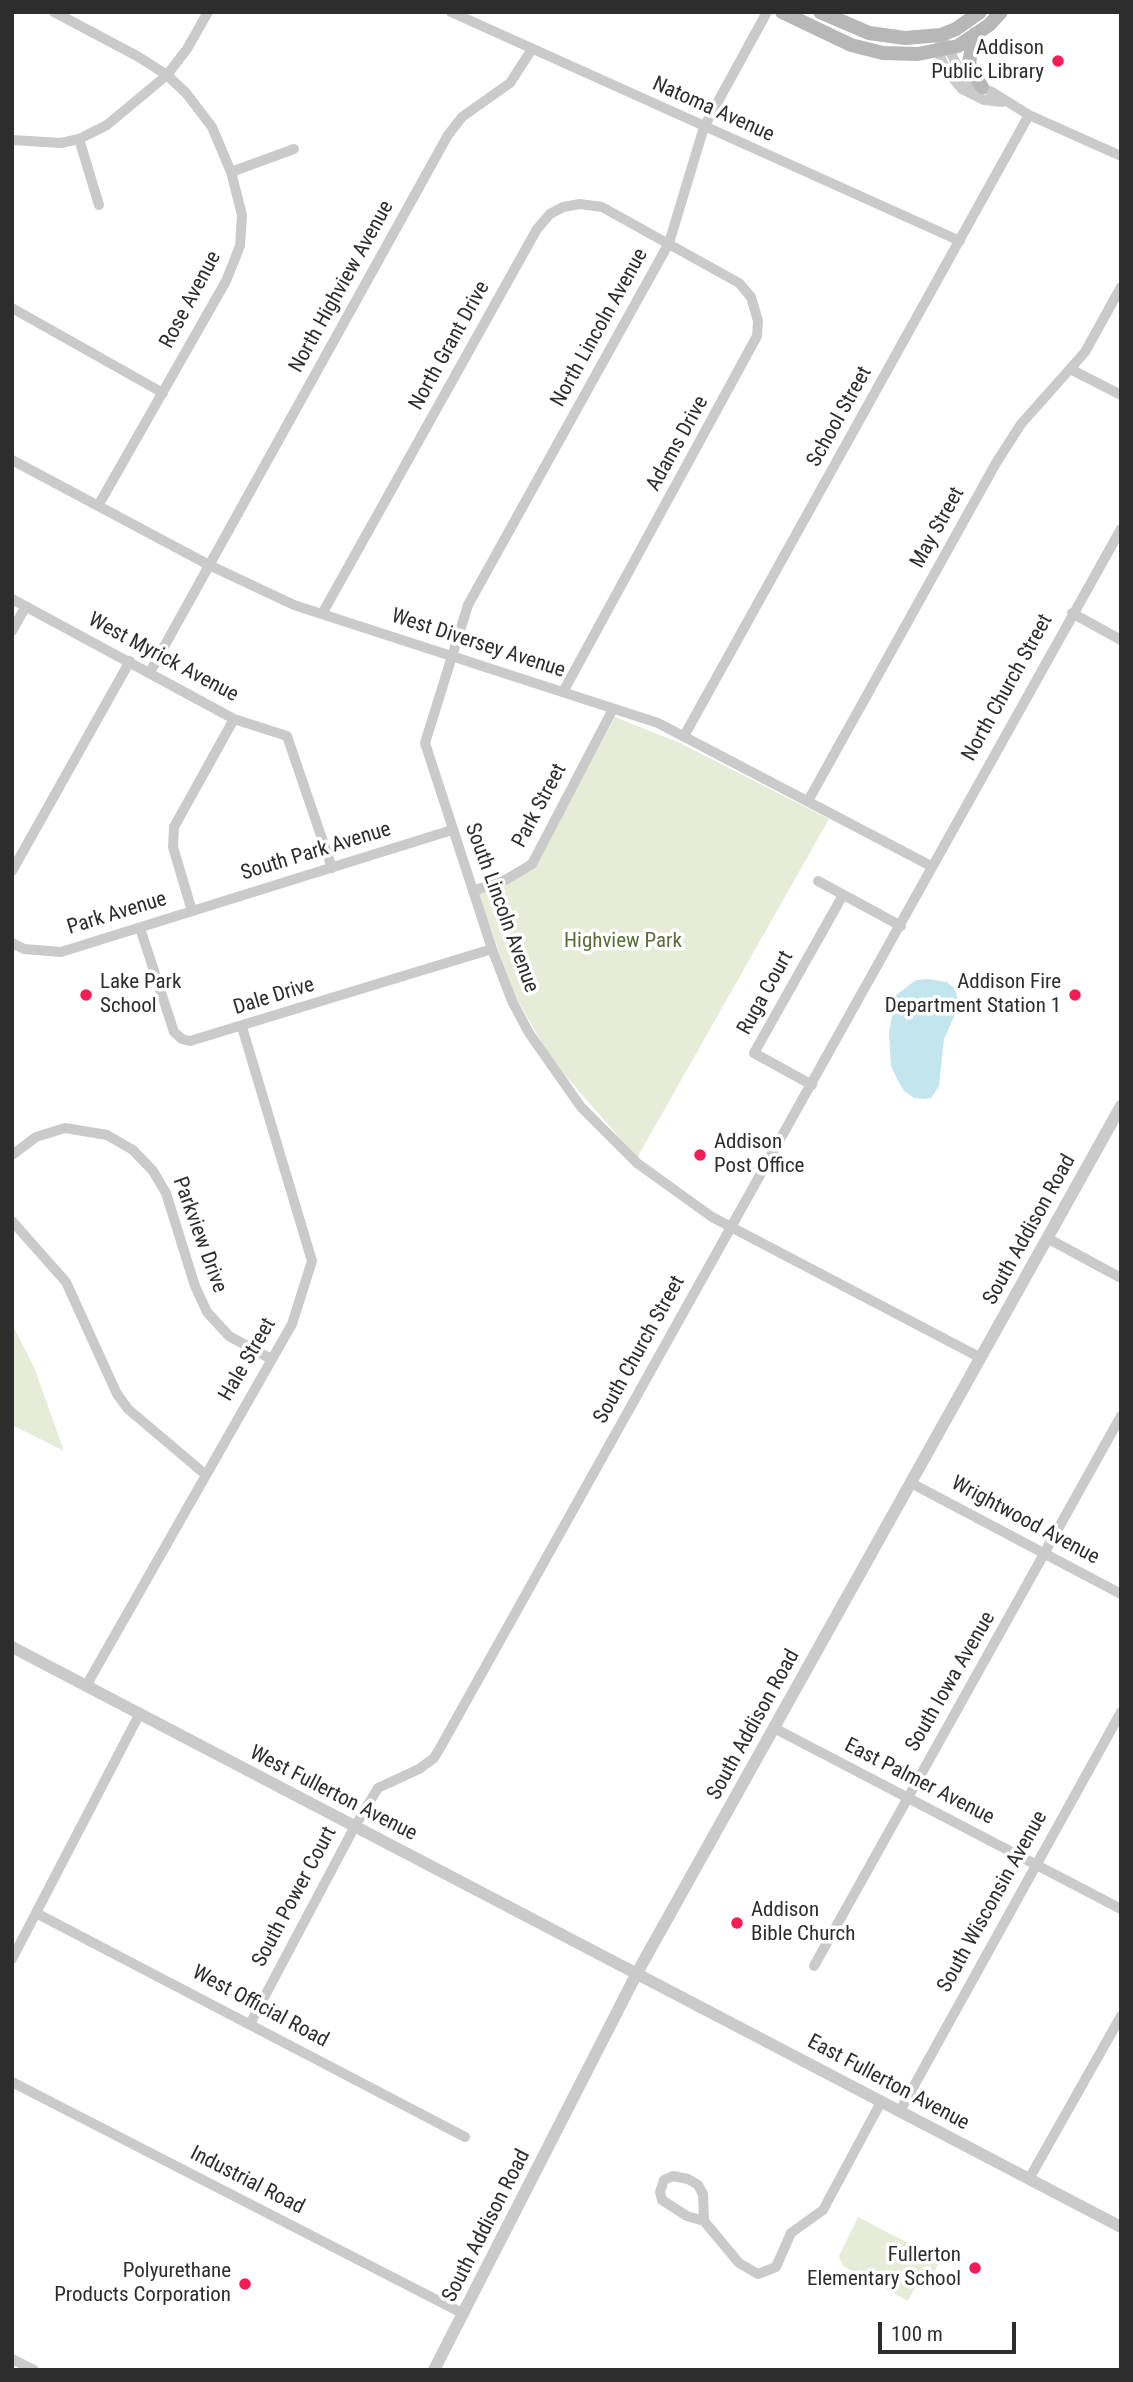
<!DOCTYPE html>
<style>
body{margin:0}
#map{position:relative;width:1133px;height:2382px;overflow:hidden;background:#fff;font-family:"Roboto Condensed",sans-serif}
canvas{display:block}
.frame{position:absolute;inset:0;border:14px solid #2d2d2d;pointer-events:none}
.scale{position:absolute;left:878px;top:2322px;width:138px;height:32px;box-sizing:border-box;border:4px solid #2d2d2d;border-top:0;padding-left:9px;font-size:21px;line-height:24px;white-space:nowrap;color:#2d2d2d;-webkit-text-stroke:5px #fff;paint-order:stroke}
</style>
<div id="map">
<canvas width="1133" height="2382"></canvas>
<div class="frame"></div>
<div class="scale">100 m</div>
</div>
<script>
const ctx = document.querySelector('canvas').getContext('2d');
ctx.lineJoin = 'round';
function fill(path, color) {
  ctx.fillStyle = color;
  ctx.fill(path, 'evenodd');
}
function shape(rows) {
  const path = new Path2D();
  for (const r of rows) {
    path.moveTo(r[0], r[1]);
    for (let i = 2; i < r.length; i += 2) path.lineTo(r[i], r[i + 1]);
  }
  return path;
}
function stroke(path, color, width, dash) {
  ctx.strokeStyle = color;
  ctx.lineWidth = width;
  ctx.lineCap = dash ? 'butt' : 'round';
  ctx.setLineDash(dash || []);
  ctx.stroke(path);
}
function drawText(font, color, halo, rows, align = 'center') {
  ctx.font = font + ' "Roboto Condensed",sans-serif';
  ctx.lineWidth = 7;
  ctx.setLineDash([]);
  ctx.textBaseline = 'middle';
  ctx.strokeStyle = halo;
  ctx.fillStyle = color;
  for (const [text, x, y, turn = 0] of rows) {
    ctx.save();
    ctx.translate(x, y);
    ctx.rotate((+turn || 0) * Math.PI / 180);
    ctx.textAlign = isNaN(turn) ? turn : align;
    if (halo) ctx.strokeText(text, 0, 0);
    ctx.fillText(text, 0, 0);
    ctx.restore();
  }
}
const green = shape([
 [615,717,680,743,829,819,637,1158,551,1059,514,994,478,893,542,853],
 [12,1324,34,1367,64,1451,12,1425],
 [858,2217,920,2249,940,2247,943,2255,927,2286,918,2282,908,2301,843,2266,839,2256]
]);
const water = shape([
 [928,979,947,982,955,989,958,1000,957,1010,944,1039,939,1086,931,1098,923,1099,914,1098,904,1091,897,1079,891,1066,889,1032,896,995,916,980]
]);
const minor = shape([
 [54,12,137,56,167,75,186,93,212,127,231,172,242,215,240,246,226,281,98,506],
 [451,12,960,241],
 [767,12,704,127,669,243,468,605,425,743,492,949,512,1001,529,1033,581,1107,637,1163,712,1217,981,1358],
 [941,35,965,80,992,92,1029,115,1121,156],
 [939,46,938,52,946,70,962,89,984,100,1002,102],
 [79,139,99,205],
 [12,140,61,143,79,139,107,125,167,75,187,49,208,12],
 [231,172,294,149],
 [12,308,163,393],
 [1072,370,1121,395],
 [12,460,209,565,294,605,658,723,931,866],
 [12,599,234,719,287,736,332,868],
 [1072,613,1121,640],
 [322,614,537,229,550,214,563,207,580,204,602,207,739,283,751,297,758,321,757,336,563,692],
 [12,631,26,606],
 [150,672,448,135,462,117,510,83,532,49],
 [684,736,1029,115],
 [808,801,996,463,1021,424,1085,352,1121,287],
 [12,871,130,661],
 [818,881,901,926],
 [473,891,507,879,532,864,613,709],
 [192,911,173,847,174,827,234,719],
 [140,928,174,1032,182,1039,190,1041,492,949],
 [12,943,24,949,61,952,452,830],
 [812,1085,754,1053,843,895],
 [12,1155,36,1137,65,1128,107,1135,133,1150,153,1171,166,1193,195,1286,207,1312,229,1336,271,1359],
 [12,1221,66,1282,117,1394,128,1409,206,1475],
 [1047,1238,1121,1278],
 [911,1483,1121,1594],
 [86,1686,292,1324,312,1261,242,1027],
 [774,1728,1121,1909],
 [36,1913,465,2137],
 [12,1959,139,1715],
 [814,1966,1121,1416],
 [250,2024,355,1826,378,1788,419,1769,434,1758,440,1748,1121,529],
 [12,2082,464,2314],
 [900,2111,1121,1712],
 [673,2176,688,2179,698,2185,703,2194,704,2221,687,2216,662,2200,660,2192,664,2180,673,2176],
 [1029,2179,1121,2016],
 [704,2221,739,2263,758,2274,776,2267,791,2233,823,2210,881,2102],
 [12,2359,34,2370]
]);
const tertiary = shape([
 [12,1647,1121,2227],
 [434,2370,637,1973,1121,1106]
]);
const secondary = shape([
 [782,12,851,45,883,53,918,54,958,46,989,25,1001,12],
 [820,12,869,33,905,38,941,35,956,29,980,12],
 [975,34,969,62,971,70,982,87]
]);
const markers = [
 [1058,61,7,"#f61d56"],
 [86,995,7,"#f61d56"],
 [1075,995,7,"#f61d56"],
 [700,1155,7,"#f61d56"],
 [737,1923,7,"#f61d56"],
 [975,2268,7,"#f61d56"],
 [245,2284,7,"#f61d56"]
];
const poiNames = [
 ["Addison",1044,49],
 ["Public Library",1044,73],
 ["Lake Park",100,983,"left"],
 ["School",100,1007,"left"],
 ["Addison Fire",1061,983],
 ["Department Station 1",1061,1007],
 ["Addison",714,1143,"left"],
 ["Post Office",714,1167,"left"],
 ["Addison",751,1911,"left"],
 ["Bible Church",751,1935,"left"],
 ["Fullerton",961,2256],
 ["Elementary School",961,2280],
 ["Polyurethane",231,2272],
 ["Products Corporation",231,2296]
];
const streetNames = [
 ["Natoma Avenue",713,110,24],
 ["North Highview Avenue",342,287,-61],
 ["Rose Avenue",191,300,-62],
 ["North Lincoln Avenue",600,328,-61],
 ["North Grant Drive",450,346,-61],
 ["School Street",840,417,-61],
 ["Adams Drive",678,444,-61],
 ["May Street",938,528,-61],
 ["West Diversey Avenue",478,644,18],
 ["West Myrick Avenue",163,658,28],
 ["North Church Street",1008,688,-61],
 ["Park Street",540,806,-62],
 ["South Park Avenue",316,852,-17],
 ["South Lincoln Avenue",501,908,70],
 ["Park Avenue",117,914,-17],
 ["Ruga Court",766,993,-61],
 ["Dale Drive",274,997,-17],
 ["South Addison Road",1030,1230,-61],
 ["Parkview Drive",199,1235,70],
 ["South Church Street",640,1350,-61],
 ["Hale Street",248,1360,-60],
 ["Wrightwood Avenue",1025,1521,28],
 ["South Iowa Avenue",951,1682,-60],
 ["South Addison Road",754,1725,-61],
 ["East Palmer Avenue",919,1782,27],
 ["West Fullerton Avenue",333,1794,27],
 ["South Power Court",295,1897,-62],
 ["South Wisconsin Avenue",993,1902,-61],
 ["West Official Road",260,2007,28],
 ["East Fullerton Avenue",888,2083,28],
 ["Industrial Road",247,2181,27],
 ["South Addison Road",487,2226,-63]
];
const parkNames = [
 ["Highview Park",623,942]
];
fill(green, '#e7ecd9');
fill(water, '#c3e6ee');
stroke(minor, '#cacaca', 10);
stroke(tertiary, '#cacaca', 12);
stroke(secondary, '#b7b7b7', 14);
for (const [x, y, r, color] of markers) {
  const dot = new Path2D();
  dot.arc(x, y, r, 0, 2 * Math.PI);
  ctx.fillStyle = color;
  ctx.fill(dot);
  stroke(dot, '#fff', 2.5);
}
drawText('21px', '#2d2d2d', '#fff', poiNames, 'right');
drawText('21px', '#2d2d2d', '#fff', streetNames);
drawText('21px', '#5a6d36', '#fff', parkNames);
</script>
